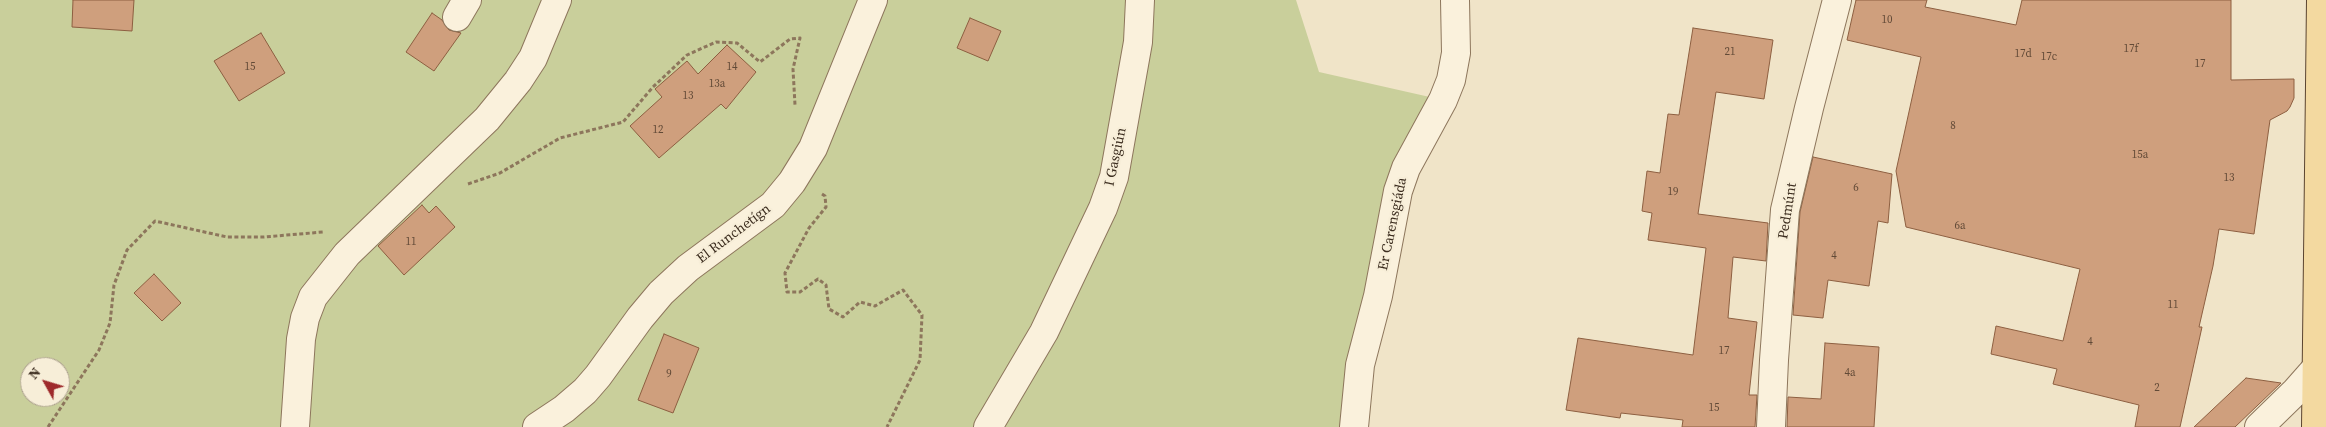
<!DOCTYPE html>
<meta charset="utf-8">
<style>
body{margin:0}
#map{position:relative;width:2326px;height:427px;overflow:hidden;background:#f0e4c8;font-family:"Source Serif 4",serif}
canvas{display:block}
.north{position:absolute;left:20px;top:357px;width:50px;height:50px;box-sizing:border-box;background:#f7eed8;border:1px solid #ada18e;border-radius:50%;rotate:309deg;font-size:14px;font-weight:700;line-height:20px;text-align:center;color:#3d2e20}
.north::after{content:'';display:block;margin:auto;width:18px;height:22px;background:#9e2a2b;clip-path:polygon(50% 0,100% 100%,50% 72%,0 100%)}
</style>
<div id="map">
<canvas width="2326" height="427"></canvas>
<div class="north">N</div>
</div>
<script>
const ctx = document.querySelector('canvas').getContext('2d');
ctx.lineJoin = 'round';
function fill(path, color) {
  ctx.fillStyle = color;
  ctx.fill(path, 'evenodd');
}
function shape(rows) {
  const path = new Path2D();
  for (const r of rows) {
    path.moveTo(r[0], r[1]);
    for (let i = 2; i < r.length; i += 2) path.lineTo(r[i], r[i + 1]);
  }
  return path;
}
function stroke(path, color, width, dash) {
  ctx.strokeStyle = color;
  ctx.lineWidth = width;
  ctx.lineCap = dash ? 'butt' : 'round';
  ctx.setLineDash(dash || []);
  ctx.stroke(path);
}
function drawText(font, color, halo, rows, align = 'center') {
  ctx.font = font + ' "Source Serif 4",serif';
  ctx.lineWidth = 4.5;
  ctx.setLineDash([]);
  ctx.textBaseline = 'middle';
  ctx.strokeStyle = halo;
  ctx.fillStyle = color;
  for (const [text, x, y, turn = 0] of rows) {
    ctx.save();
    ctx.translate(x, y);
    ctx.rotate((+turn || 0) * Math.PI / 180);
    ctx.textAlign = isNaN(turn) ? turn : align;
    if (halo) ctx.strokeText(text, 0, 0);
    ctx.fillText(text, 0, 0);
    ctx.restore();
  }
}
const green = shape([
 [0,0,1296,0,1319,72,1443,100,1426,128,1343,427,0,427],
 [30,367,60,367,60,397,30,397]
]);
const building = shape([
 [73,0,134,0,132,31,72,27,73,0],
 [1856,0,1927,0,1925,7,2016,25,2022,0,2231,0,2231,80,2294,79,2294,98,2290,107,2287,111,2270,120,2254,234,2219,229,2213,266,2199,327,2202,327,2180,427,2135,427,2139,405,2053,384,2057,369,1991,354,1996,326,2063,341,2080,269,1906,227,1896,171,1921,57,1847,40,1856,0],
 [432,13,442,20,449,30,461,33,434,71,406,52,432,13],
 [970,18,1001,31,988,61,957,48,970,18],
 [1693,28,1773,40,1764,99,1716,92,1698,214,1768,223,1766,261,1733,257,1728,318,1757,322,1749,395,1757,395,1755,427,1682,427,1683,420,1621,413,1620,418,1566,410,1578,338,1693,355,1706,248,1648,240,1652,213,1642,211,1647,171,1660,173,1668,114,1679,115,1693,28],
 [261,33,285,73,239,101,214,61,261,33],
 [727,45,756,72,726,109,721,104,659,158,630,126,662,97,655,89,687,61,698,74,727,45],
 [1813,157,1892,174,1888,223,1878,221,1869,286,1828,280,1823,318,1793,315,1800,212,1813,157],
 [422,205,429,213,436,206,455,227,404,275,378,246,422,205],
 [154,274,181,303,162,321,134,293,154,274],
 [664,334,699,348,673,413,638,400,664,334],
 [1825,343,1879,347,1874,427,1787,427,1788,397,1821,399,1825,343],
 [2246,378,2281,383,2235,427,2194,427,2246,378]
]);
const path = shape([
 [468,184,500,173,560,138,623,122,653,87,687,55,716,42,737,43,760,62,790,39,800,38,793,69,795,105],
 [822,194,825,196,826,207,809,228,785,273,787,292,800,292,818,279,826,285,829,309,843,317,860,302,875,306,903,290,922,315,920,360,887,427],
 [48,427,99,350,110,323,114,285,127,250,155,221,227,237,264,237,323,232]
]);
const minor = shape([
 [457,17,467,0],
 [295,427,301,339,305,318,313,297,347,254,487,119,518,81,533,58,557,0],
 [537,427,564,409,585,391,598,376,640,318,661,293,688,268,773,205,792,182,813,148,873,0],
 [988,427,1044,332,1103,208,1114,177,1138,42,1140,0],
 [1354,427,1360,365,1378,296,1398,191,1406,168,1443,100,1451,80,1456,53,1455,0],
 [1771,427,1774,360,1785,210,1809,108,1837,0],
 [2259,427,2296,391,2326,357]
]);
const major = shape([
 [2316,427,2321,0]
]);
const numberNames = [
 ["10",1887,20],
 ["17f",2131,49],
 ["21",1730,52],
 ["17d",2023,54],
 ["17c",2049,57],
 ["17",2200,64],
 ["15",250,67],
 ["14",732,67],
 ["13a",717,84],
 ["13",688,96],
 ["8",1953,126],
 ["12",658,130],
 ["15a",2140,155],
 ["13",2229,178],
 ["6",1856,188],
 ["19",1673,192],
 ["6a",1960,226],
 ["11",411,242],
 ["4",1834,256],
 ["11",2173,305],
 ["4",2090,342],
 ["17",1724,351],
 ["4a",1850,373],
 ["9",669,374],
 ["2",2157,388],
 ["15",1714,408]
];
const streetNames = [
 ["I Gasgiún",1116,157,-78],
 ["Pedmúnt",1788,211,-81],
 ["Er Carensgiáda",1393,224,-78],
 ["El Runchetígn",734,234,-37]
];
fill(green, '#c9cf9b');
fill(building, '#cf9f7d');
stroke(building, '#8d5f41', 1);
stroke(minor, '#8d765c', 30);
stroke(major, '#5b4430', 30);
stroke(path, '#8d765c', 3, [4, 2.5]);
stroke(minor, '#faf1dc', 28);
stroke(major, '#f3d9a0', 28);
drawText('11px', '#624a37', null, numberNames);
drawText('14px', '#3d2e20', '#f7eed8', streetNames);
</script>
